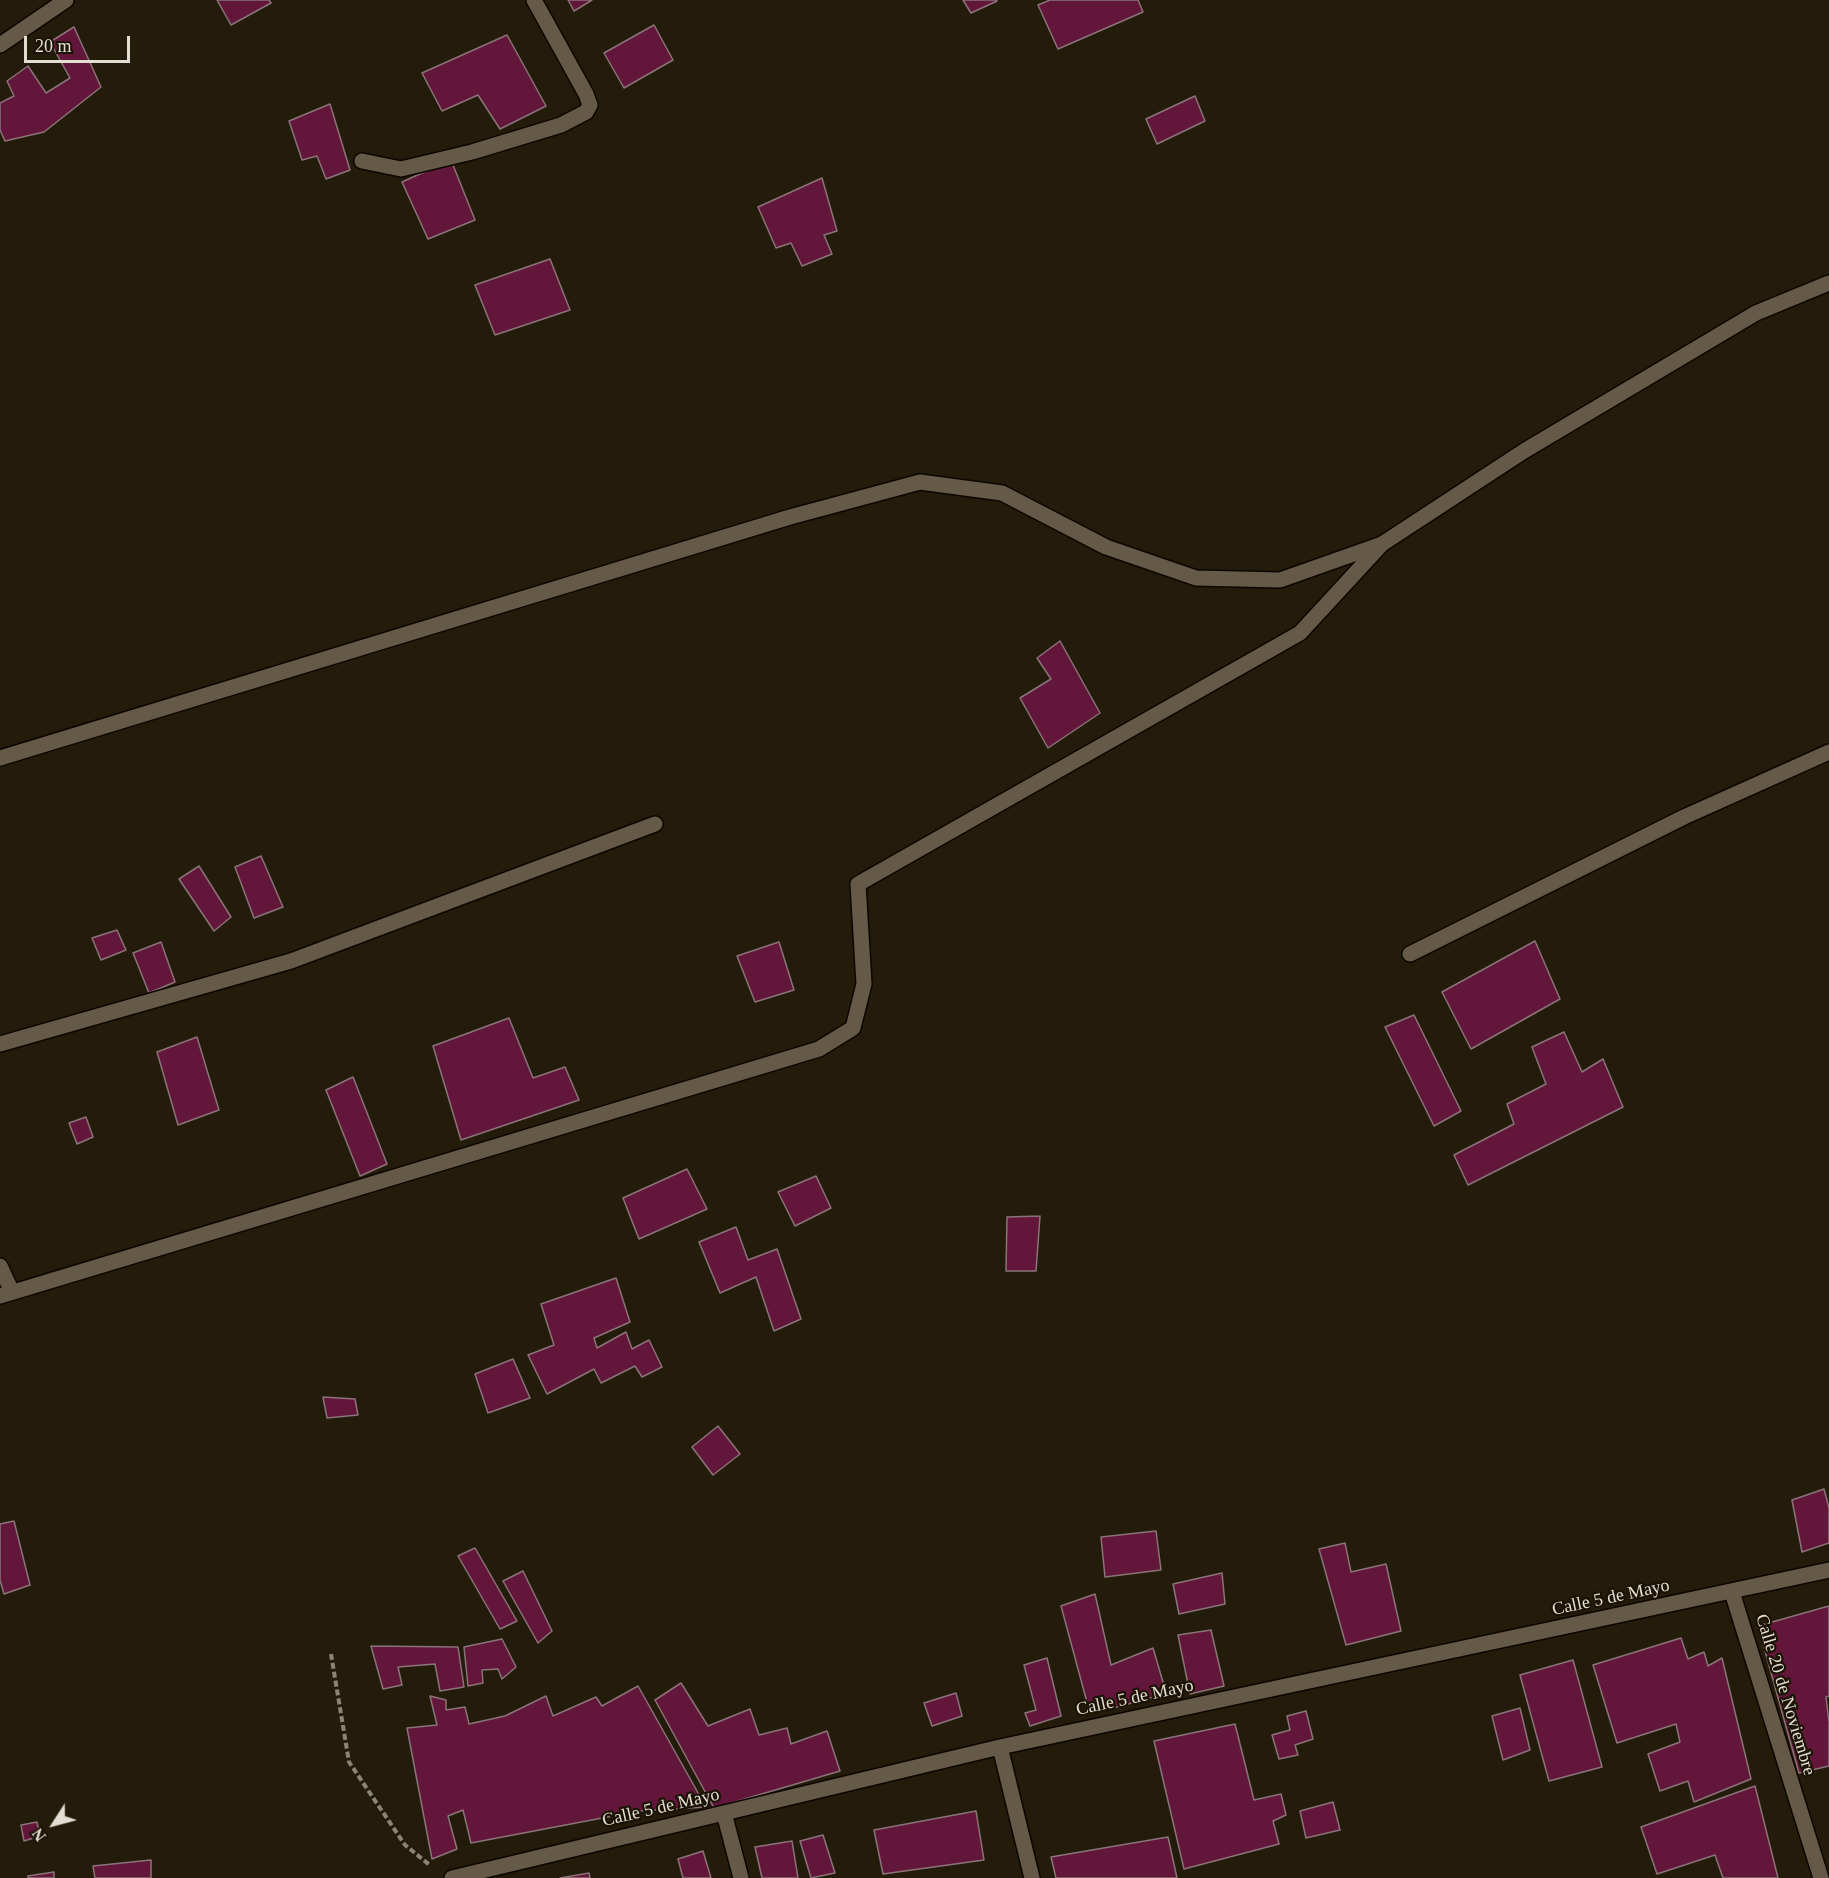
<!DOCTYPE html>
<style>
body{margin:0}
#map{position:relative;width:1829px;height:1878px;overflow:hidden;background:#241c0a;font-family:Georgia,serif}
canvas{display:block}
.north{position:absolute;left:24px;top:1794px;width:60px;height:60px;-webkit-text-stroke:4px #1b1303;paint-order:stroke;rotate:234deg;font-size:16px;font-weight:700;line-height:24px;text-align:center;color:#e3ded3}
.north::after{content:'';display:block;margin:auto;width:21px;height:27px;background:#e3ded3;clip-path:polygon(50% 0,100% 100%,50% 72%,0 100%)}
.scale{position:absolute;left:24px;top:36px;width:106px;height:27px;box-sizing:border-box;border:3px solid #e3ded3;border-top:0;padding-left:8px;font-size:18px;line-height:21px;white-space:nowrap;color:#e3ded3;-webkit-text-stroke:4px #1b1303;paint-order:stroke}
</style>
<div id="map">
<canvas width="1829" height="1878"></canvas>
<div class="north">N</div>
<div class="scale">20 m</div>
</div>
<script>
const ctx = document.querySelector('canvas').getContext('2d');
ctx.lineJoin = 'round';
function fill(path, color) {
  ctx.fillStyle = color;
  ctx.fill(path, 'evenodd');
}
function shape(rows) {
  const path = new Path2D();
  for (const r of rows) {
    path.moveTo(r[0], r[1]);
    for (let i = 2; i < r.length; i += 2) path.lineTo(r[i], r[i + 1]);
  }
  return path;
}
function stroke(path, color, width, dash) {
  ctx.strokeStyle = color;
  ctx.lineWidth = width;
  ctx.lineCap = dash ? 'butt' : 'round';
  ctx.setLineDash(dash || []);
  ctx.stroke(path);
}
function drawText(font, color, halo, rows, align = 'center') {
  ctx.font = font + ' Georgia,serif';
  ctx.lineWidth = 4.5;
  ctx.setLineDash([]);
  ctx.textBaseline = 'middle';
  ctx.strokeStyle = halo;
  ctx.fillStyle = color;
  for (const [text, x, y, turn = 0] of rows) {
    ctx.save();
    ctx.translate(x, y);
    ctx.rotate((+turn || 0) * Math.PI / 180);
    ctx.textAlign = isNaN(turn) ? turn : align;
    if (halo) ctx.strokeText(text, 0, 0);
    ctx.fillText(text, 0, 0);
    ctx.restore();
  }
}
const building = shape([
 [217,0,269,0,271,3,231,25,217,0],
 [568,0,592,0,574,11,568,0],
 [963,0,996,0,997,1,971,13,963,0],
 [1050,0,1138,0,1143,12,1058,49,1038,5,1050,0],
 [654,25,673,60,624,88,604,53,654,25],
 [74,27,101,87,44,132,5,141,0,130,0,103,14,96,7,81,28,66,46,93,70,78,50,42,74,27],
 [507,35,546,106,500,129,478,95,442,111,422,73,507,35],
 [1195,96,1205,121,1157,144,1146,119,1195,96],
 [330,104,350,170,326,179,317,156,302,160,289,121,330,104],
 [451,160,475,220,428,239,402,182,451,160],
 [822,178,837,231,824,235,832,254,802,266,791,243,776,248,758,207,822,178],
 [550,259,570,310,495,335,475,285,550,259],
 [1060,641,1100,713,1048,748,1020,698,1051,679,1037,658,1060,641],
 [261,856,283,907,254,918,235,867,261,856],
 [199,866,231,917,214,931,179,879,199,866],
 [117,930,126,950,101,960,92,938,117,930],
 [1535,941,1560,999,1471,1049,1442,992,1535,941],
 [161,942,175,982,149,993,133,953,161,942],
 [779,942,794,990,755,1002,737,956,779,942],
 [1414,1015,1461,1111,1434,1126,1385,1027,1414,1015],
 [509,1018,533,1078,565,1067,579,1100,461,1140,433,1046,509,1018],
 [1564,1032,1582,1072,1603,1059,1623,1107,1468,1185,1454,1155,1514,1124,1507,1104,1546,1084,1532,1047,1564,1032],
 [197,1037,219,1110,178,1125,157,1052,197,1037],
 [353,1077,387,1164,360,1176,326,1090,353,1077],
 [86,1117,93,1137,77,1144,69,1123,86,1117],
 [687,1169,707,1209,639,1239,623,1198,687,1169],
 [816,1176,831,1208,795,1226,778,1192,816,1176],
 [1040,1216,1036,1271,1006,1271,1007,1217,1040,1216],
 [736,1227,748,1260,777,1249,801,1319,774,1331,756,1277,720,1293,699,1242,736,1227],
 [616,1278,630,1322,594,1338,597,1348,626,1332,632,1349,649,1340,662,1367,642,1377,635,1366,601,1383,594,1369,547,1394,528,1355,554,1345,541,1304,616,1278],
 [513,1359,530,1398,488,1413,475,1374,513,1359],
 [323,1397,355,1399,358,1415,327,1418,323,1397],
 [718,1426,740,1454,713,1475,692,1447,718,1426],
 [1824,1489,1829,1508,1829,1543,1802,1552,1792,1500,1824,1489],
 [14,1521,30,1585,4,1594,0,1580,0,1524,14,1521],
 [1156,1531,1161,1570,1105,1577,1101,1537,1156,1531],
 [1345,1543,1351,1572,1386,1564,1401,1631,1346,1645,1319,1549,1345,1543],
 [475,1548,517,1621,500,1629,458,1556,475,1548],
 [523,1571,552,1631,538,1643,503,1581,523,1571],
 [1222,1573,1225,1604,1179,1614,1173,1584,1222,1573],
 [1095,1594,1111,1665,1153,1648,1165,1689,1158,1696,1113,1708,1112,1698,1088,1706,1061,1606,1095,1594],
 [1829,1606,1829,1696,1826,1697,1829,1722,1829,1766,1799,1773,1758,1626,1829,1606],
 [1211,1630,1224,1686,1190,1694,1178,1635,1211,1630],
 [1681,1638,1688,1659,1704,1652,1708,1666,1722,1658,1751,1779,1694,1802,1688,1781,1660,1791,1648,1754,1680,1742,1676,1724,1617,1743,1593,1665,1681,1638],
 [502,1639,516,1667,502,1679,498,1669,482,1670,483,1683,468,1686,464,1647,502,1639],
 [371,1646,458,1647,464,1687,440,1691,435,1664,398,1667,402,1685,383,1689,371,1646],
 [1047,1658,1061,1716,1030,1726,1025,1713,1036,1710,1024,1665,1047,1658],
 [1573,1660,1602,1767,1549,1781,1520,1675,1573,1660],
 [681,1683,708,1726,750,1709,759,1735,787,1728,791,1744,827,1731,840,1771,714,1808,655,1700,681,1683],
 [638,1686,706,1807,639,1811,471,1843,463,1810,448,1816,457,1849,432,1859,407,1728,437,1725,430,1696,446,1700,446,1710,465,1707,469,1724,505,1716,546,1696,553,1716,596,1697,602,1706,638,1686],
 [956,1693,962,1716,932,1726,924,1703,956,1693],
 [1520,1708,1530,1750,1503,1760,1492,1716,1520,1708],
 [1306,1711,1313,1739,1295,1745,1298,1755,1279,1759,1272,1735,1290,1730,1287,1716,1306,1711],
 [1235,1724,1254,1800,1281,1794,1286,1815,1273,1821,1279,1844,1184,1869,1154,1741,1235,1724],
 [1755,1786,1778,1878,1723,1878,1715,1855,1657,1874,1641,1827,1755,1786],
 [1333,1802,1340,1830,1306,1838,1300,1811,1333,1802],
 [976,1811,984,1860,883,1874,874,1830,976,1811],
 [37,1822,40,1836,24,1841,21,1825,37,1822],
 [823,1835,835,1873,811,1878,800,1841,823,1835],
 [1168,1837,1177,1878,1056,1878,1051,1857,1168,1837],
 [792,1841,798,1878,762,1878,755,1847,792,1841],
 [703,1851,711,1878,683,1878,678,1859,703,1851],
 [151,1860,151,1878,95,1878,93,1866,151,1860],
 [54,1872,54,1878,28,1878,28,1876,54,1872],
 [589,1873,590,1878,560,1878,589,1873]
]);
const path = shape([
 [331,1654,349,1762,405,1845,431,1866]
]);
const minor = shape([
 [0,45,66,0],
 [362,161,401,169,472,152,561,125,586,112,590,105,586,94,534,0],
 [1410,954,1684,817,1829,752],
 [0,1044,291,961,655,824],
 [0,1266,12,1292],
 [0,1296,819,1049,853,1028,864,984,858,884,1300,633,1382,544],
 [1732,1592,1821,1878],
 [1000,1747,1032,1878],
 [724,1813,741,1878],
 [452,1878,1000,1747,1829,1570]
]);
const secondary = shape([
 [0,758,790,517,920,482,1002,493,1106,547,1196,578,1280,580,1382,544,1524,451,1756,313,1829,283]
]);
const streetNames = [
 ["Calle 5 de Mayo",1611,1598,-12],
 ["Calle 20 de Noviembre",1785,1695,73],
 ["Calle 5 de Mayo",1135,1698,-12],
 ["Calle 5 de Mayo",661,1808,-13]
];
fill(building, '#621639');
stroke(building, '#8b737a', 1.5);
stroke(minor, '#0d0600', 18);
stroke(secondary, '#0d0600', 18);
stroke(path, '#8b8577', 4, [6, 3]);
stroke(minor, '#645a47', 15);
stroke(secondary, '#645a47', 15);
drawText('18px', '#e3ded3', '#1b1303', streetNames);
</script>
